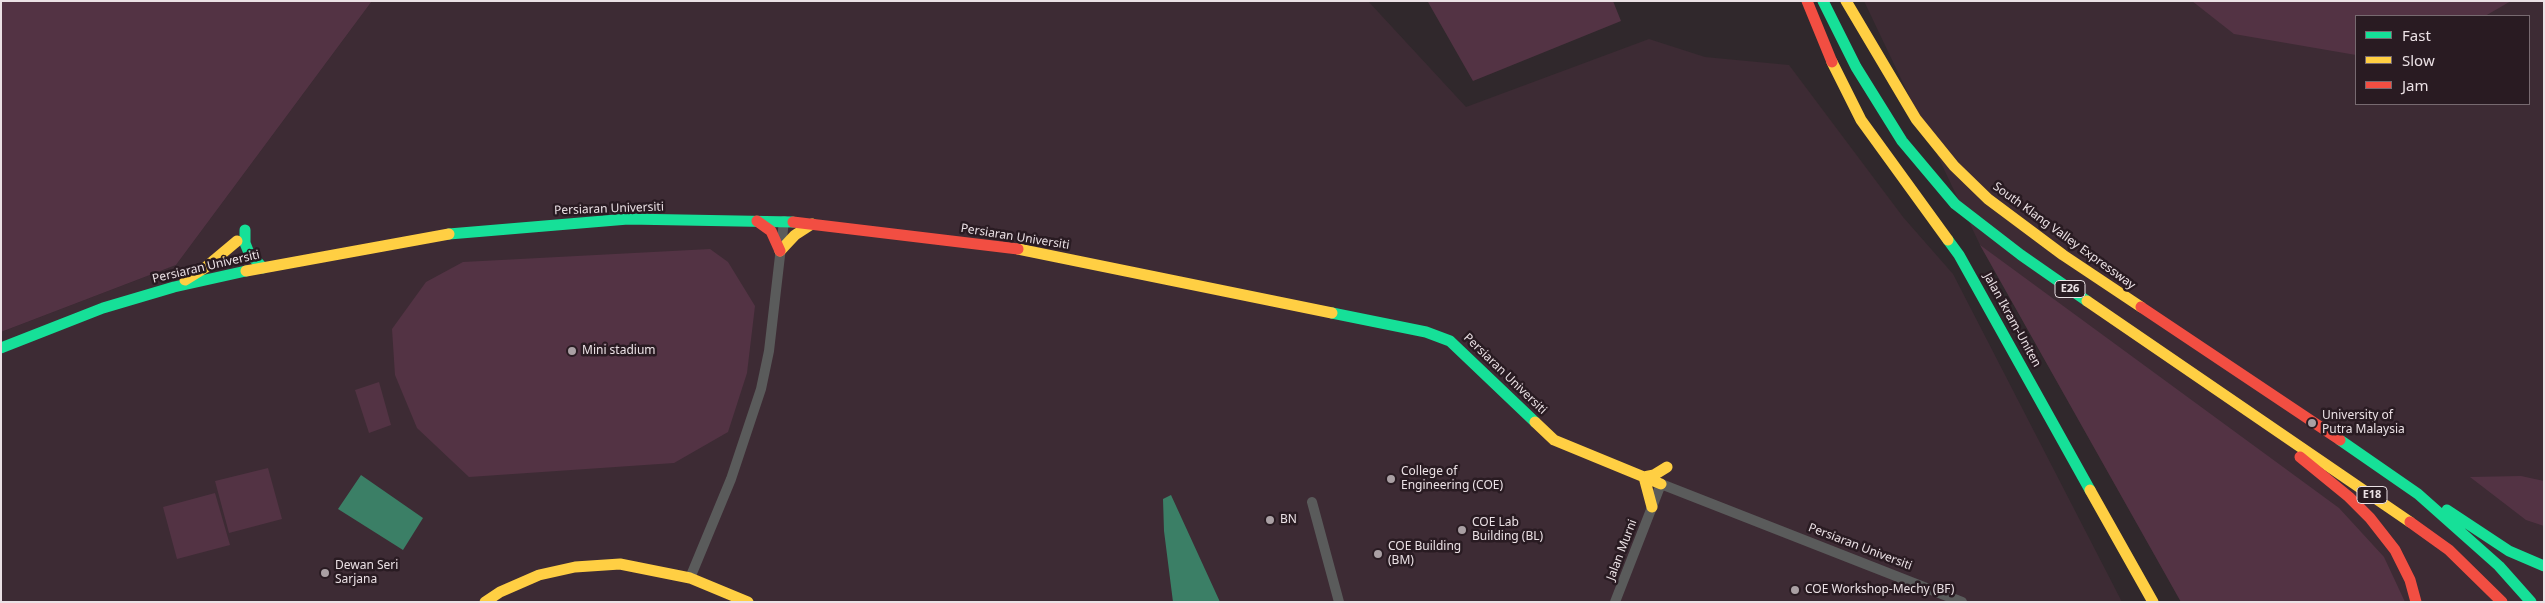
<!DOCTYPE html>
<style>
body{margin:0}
#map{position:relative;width:2545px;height:603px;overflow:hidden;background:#30282c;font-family:"Noto Sans",sans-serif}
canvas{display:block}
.frame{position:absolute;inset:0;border:2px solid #ebe1e5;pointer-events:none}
.legend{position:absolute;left:2355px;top:15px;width:175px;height:90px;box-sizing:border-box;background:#291b22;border:1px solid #776a70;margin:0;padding:6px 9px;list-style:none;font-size:15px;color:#ebe1e5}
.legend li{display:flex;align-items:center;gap:10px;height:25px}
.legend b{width:25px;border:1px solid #776a70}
</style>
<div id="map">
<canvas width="2545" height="603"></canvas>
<div class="frame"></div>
<ul class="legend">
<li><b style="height:6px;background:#16e098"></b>Fast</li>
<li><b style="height:6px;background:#ffcf43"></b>Slow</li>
<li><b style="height:6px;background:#f24e42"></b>Jam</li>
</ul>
</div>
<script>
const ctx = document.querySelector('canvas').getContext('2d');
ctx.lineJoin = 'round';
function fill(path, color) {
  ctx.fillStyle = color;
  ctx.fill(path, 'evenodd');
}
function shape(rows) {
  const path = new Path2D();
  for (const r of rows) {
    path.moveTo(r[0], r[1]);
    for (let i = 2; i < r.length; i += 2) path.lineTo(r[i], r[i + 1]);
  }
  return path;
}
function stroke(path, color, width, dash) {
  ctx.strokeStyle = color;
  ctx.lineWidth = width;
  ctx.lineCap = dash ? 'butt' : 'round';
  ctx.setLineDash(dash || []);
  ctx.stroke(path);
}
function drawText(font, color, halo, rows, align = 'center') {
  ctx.font = font + ' "Noto Sans",sans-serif';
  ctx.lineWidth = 5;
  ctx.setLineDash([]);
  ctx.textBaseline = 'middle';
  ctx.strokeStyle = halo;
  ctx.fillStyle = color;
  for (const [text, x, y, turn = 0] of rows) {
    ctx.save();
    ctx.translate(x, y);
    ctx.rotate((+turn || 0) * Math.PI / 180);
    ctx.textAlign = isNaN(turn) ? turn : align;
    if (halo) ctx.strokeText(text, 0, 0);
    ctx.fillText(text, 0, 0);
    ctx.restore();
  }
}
const built = shape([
 [372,1,1368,1,1466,107,1649,39,1705,57,1789,65,1903,217,1953,274,2122,602,1,602,1,332,176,265],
 [1864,1,2544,1,2544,602,2181,602,1980,245],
 [2356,16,2529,16,2529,104,2356,104]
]);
const green = shape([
 [1,1,372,1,176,265,1,332],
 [1424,1,1613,1,1621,21,1473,81,1428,2],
 [2192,1,2511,1,2485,16,2356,16,2356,55,2234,34],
 [1980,245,2339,508,2384,557,2405,602,2181,602],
 [710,249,728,262,755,306,747,373,728,432,674,463,469,477,417,428,395,375,392,329,426,282,463,262],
 [379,382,391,425,369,433,355,390],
 [268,468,282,519,229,533,215,481],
 [2521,476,2544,481,2544,526,2526,520,2470,477],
 [215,493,230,545,177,559,163,507]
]);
const water = shape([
 [361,475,423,518,403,550,338,509],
 [1171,495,1220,602,1173,602,1164,531,1163,499]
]);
const street = shape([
 [1312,502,1339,602],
 [690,578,731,479,761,389,769,351,784,221],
 [1615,602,1661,484,1962,602]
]);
const fast = shape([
 [1823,1,1856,67,1902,141,1955,204,2021,255,2087,301],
 [245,230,245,243,249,253,263,268],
 [449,234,628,219,793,222],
 [1948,240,1959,255,2090,490],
 [1332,313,1426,332,1450,341,1535,422],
 [1,348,103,308,174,287,246,271],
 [2340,440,2418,494,2499,566,2531,602],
 [2447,510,2509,551,2544,566]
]);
const slow = shape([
 [1846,1,1916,119,1954,166,1988,199,2063,255,2141,307],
 [1832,62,1861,120,1948,240],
 [1018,249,1332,313],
 [780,251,795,235,812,224],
 [246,271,449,234],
 [185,280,206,267,237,241],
 [2087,301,2410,522],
 [1535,422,1554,440,1661,484],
 [1644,477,1652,507],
 [1644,477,1654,475,1667,467],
 [2090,490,2153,602],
 [485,602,500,592,539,575,575,567,620,564,690,578,748,602]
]);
const jam = shape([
 [1807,1,1832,62],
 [757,221,771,231,780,251],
 [793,222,1018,249],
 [2141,307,2340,440],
 [2300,457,2349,497,2370,518,2395,550,2410,580,2416,602],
 [2410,522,2449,550,2502,602]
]);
const markers = [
 [572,351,5,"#aaa0a4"],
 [2312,423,5,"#aaa0a4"],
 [1391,479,5,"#aaa0a4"],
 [1270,520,5,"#aaa0a4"],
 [1462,530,5,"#aaa0a4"],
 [1378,554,5,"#aaa0a4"],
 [325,573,5,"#aaa0a4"],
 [1795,590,5,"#aaa0a4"]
];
const shields = [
 [2070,289,30],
 [2372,495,30]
];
const shieldNames = [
 ["E26",2070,289],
 ["E18",2372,495]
];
const streetNames = [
 ["Persiaran Universiti",609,209,-2],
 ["South Klang Valley Expressway",2064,236,36],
 ["Persiaran Universiti",1015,237,9],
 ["Persiaran Universiti",206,267,-13],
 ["Jalan Ikram-Uniten",2012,320,61],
 ["Persiaran Universiti",1505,374,44],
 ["Persiaran Universiti",1860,547,21],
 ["Jalan Murni",1622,550,-69]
];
const poiNames = [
 ["Mini stadium",582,351],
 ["University of",2322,416],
 ["Putra Malaysia",2322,430],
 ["College of",1401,472],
 ["Engineering (COE)",1401,486],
 ["BN",1280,520],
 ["COE Lab",1472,523],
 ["Building (BL)",1472,537],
 ["COE Building",1388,547],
 ["(BM)",1388,561],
 ["Dewan Seri",335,566],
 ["Sarjana",335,580],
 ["COE Workshop-Mechy (BF)",1805,590]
];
fill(built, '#3d2b34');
fill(green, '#533344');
fill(water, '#3b7f66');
stroke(street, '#5a5b5b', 10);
stroke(fast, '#16e098', 11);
stroke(slow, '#ffcf43', 11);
stroke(jam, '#f24e42', 11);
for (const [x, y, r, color] of markers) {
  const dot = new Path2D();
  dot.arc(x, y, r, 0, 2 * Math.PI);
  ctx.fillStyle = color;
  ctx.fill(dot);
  stroke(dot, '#291b22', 2);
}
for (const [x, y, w] of shields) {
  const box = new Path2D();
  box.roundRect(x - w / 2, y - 8.5, w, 17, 4);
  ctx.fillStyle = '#291b22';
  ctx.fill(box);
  stroke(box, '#ebe1e5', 1);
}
drawText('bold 11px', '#ebe1e5', null, shieldNames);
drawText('12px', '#ebe1e5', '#291b22', streetNames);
drawText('12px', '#ebe1e5', '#291b22', poiNames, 'left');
</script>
